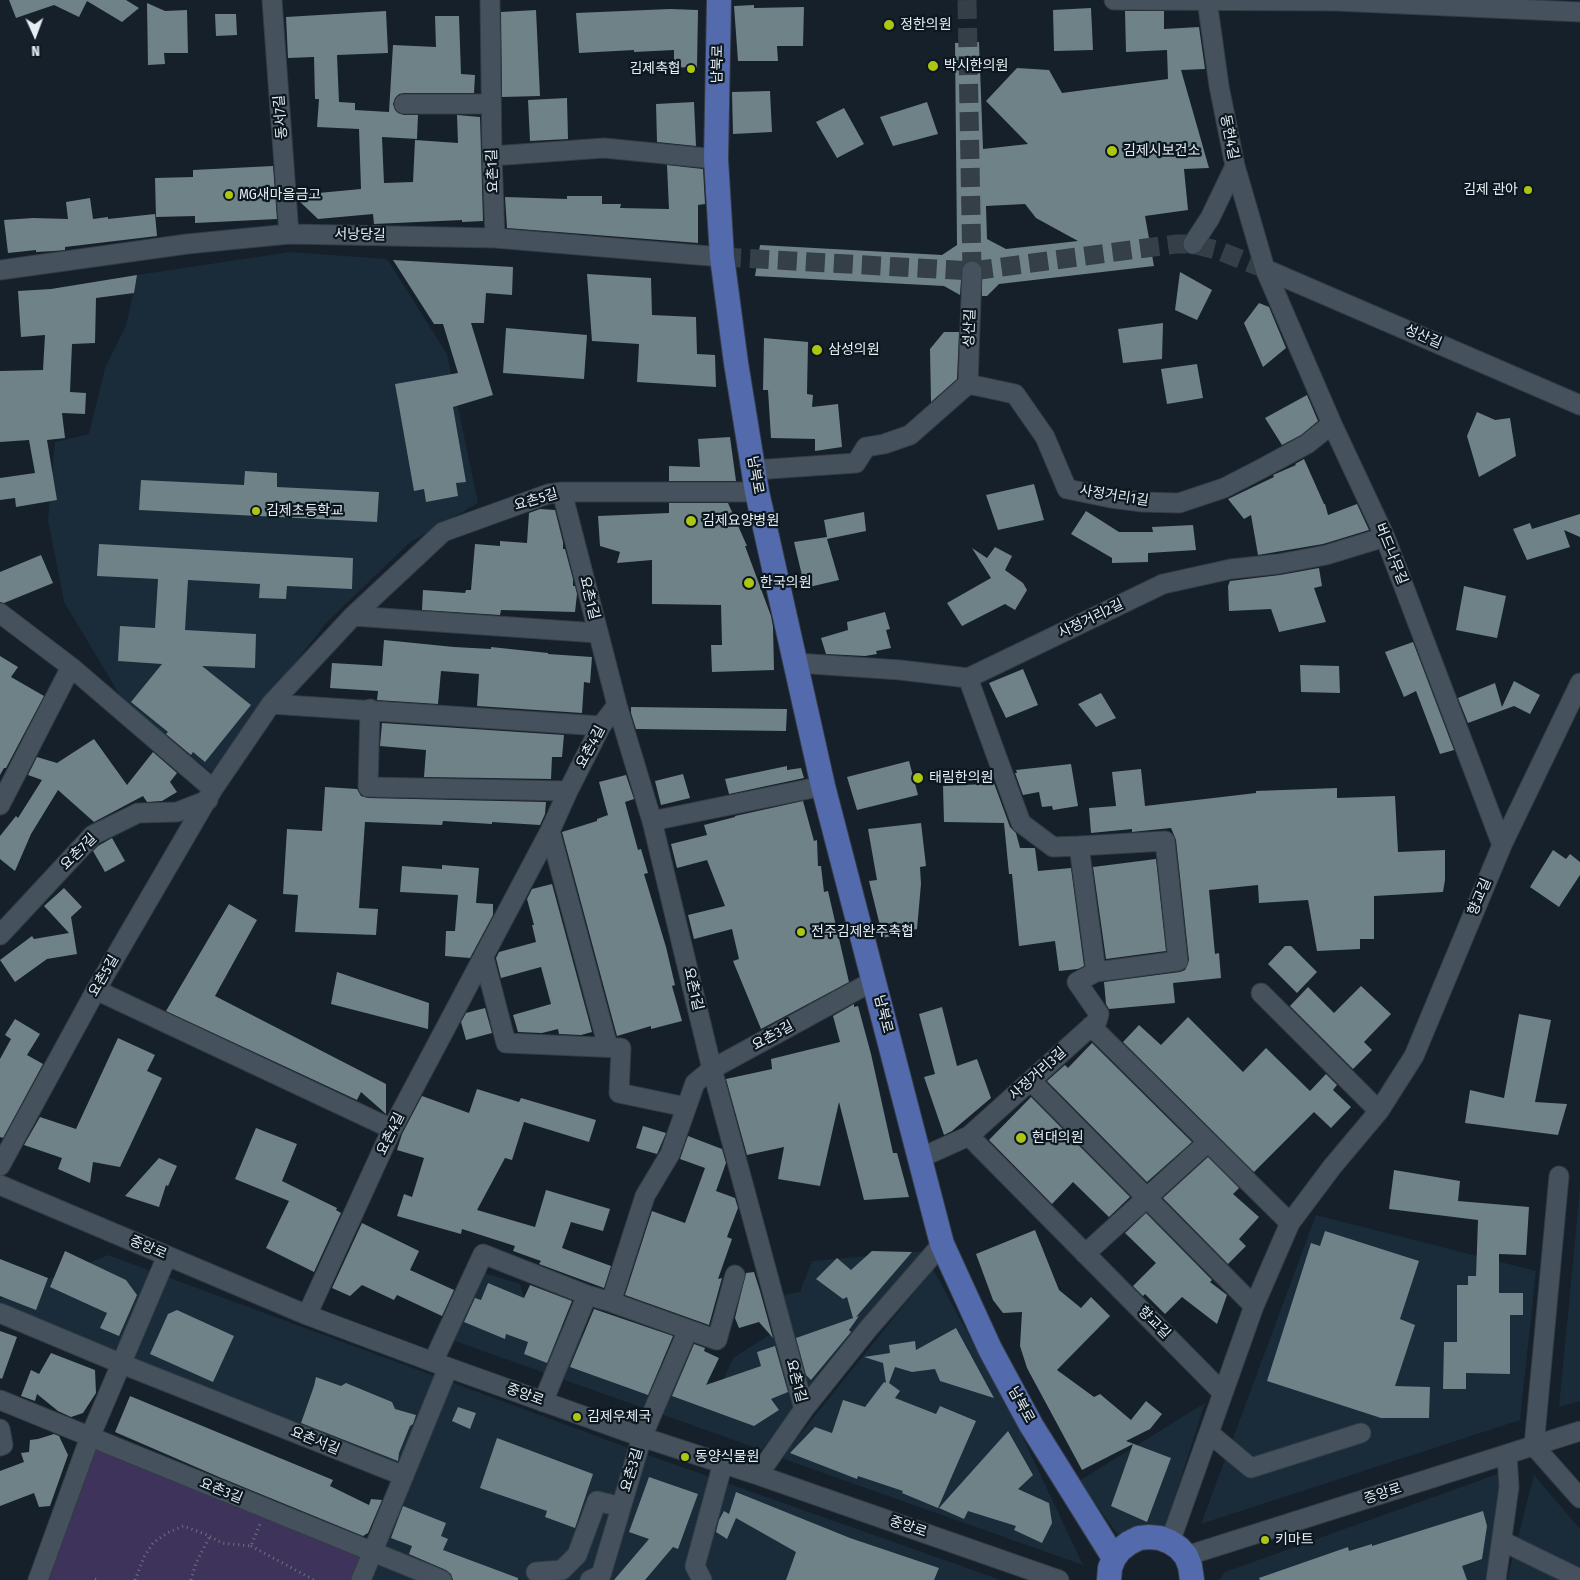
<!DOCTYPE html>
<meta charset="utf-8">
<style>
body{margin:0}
#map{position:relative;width:1580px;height:1580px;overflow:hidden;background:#15202a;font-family:"Fira Sans Condensed",sans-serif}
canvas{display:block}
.north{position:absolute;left:10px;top:10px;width:50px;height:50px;-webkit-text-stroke:4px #0c1720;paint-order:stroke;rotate:178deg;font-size:14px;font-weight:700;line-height:20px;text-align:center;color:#e5edf3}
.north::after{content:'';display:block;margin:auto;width:18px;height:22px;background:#e5edf3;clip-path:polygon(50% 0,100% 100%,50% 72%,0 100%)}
</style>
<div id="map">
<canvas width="1580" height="1580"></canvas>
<div class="north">N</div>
</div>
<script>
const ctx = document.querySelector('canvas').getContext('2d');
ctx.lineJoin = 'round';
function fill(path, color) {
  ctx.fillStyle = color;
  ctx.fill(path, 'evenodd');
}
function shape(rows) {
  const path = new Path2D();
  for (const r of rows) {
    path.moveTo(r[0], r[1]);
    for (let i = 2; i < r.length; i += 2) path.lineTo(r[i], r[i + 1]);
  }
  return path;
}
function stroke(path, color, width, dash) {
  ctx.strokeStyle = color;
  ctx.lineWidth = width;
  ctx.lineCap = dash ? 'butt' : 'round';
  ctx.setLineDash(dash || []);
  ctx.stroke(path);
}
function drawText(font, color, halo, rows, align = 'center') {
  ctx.font = font + ' "Fira Sans Condensed","Noto Sans KR",sans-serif';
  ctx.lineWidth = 4.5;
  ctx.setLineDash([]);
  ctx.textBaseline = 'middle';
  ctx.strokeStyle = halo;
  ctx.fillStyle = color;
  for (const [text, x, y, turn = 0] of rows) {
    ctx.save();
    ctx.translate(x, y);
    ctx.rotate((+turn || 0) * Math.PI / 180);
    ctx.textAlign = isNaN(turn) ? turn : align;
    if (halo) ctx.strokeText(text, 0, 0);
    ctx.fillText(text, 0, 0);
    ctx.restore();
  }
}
const built = shape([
 [290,252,387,259,447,354,478,503,409,543,326,623,211,772,124,702,64,602,48,520,55,442,89,434,105,368,126,326,137,275],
 [1580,1185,1580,1401,1559,1407,1580,1188],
 [1316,1215,1536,1271,1520,1420,1201,1524],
 [925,1251,762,1450,452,1340,481,1272,520,1284,526,1304,522,1312,720,1386,733,1358,772,1333,778,1296,800,1292,812,1261],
 [108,1255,645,1454,1001,1580,353,1580,396,1481,0,1323,0,1299],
 [933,1269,1015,1421,1083,1565,781,1458],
 [1205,1403,1166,1525,1121,1539,1079,1481],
 [1503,1472,1486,1580,1219,1580,1225,1572],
 [1534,1475,1580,1529,1580,1580,1507,1580]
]);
const green = shape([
 [95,1444,364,1555,353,1580,45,1580]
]);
const building = shape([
 [9,0,126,0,139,8,122,22,87,1,79,17,54,5,16,18],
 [147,3,165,11,187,10,188,53,164,53,165,64,148,65],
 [754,5,754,8,804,7,803,46,777,46,778,61,738,61,734,6],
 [1091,8,1093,50,1054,51,1053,10],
 [670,9,698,10,697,68,674,67,674,50,634,52,634,50,579,53,576,13],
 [536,10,540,96,502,97,501,12],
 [386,11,388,53,337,55,339,102,355,103,355,110,389,112,393,45,436,47,435,16,459,16,461,74,475,75,474,93,404,93,399,94,395,98,393,104,395,110,398,113,404,115,418,115,417,139,382,137,384,183,413,182,415,140,458,143,457,115,480,117,483,221,462,222,462,220,374,224,373,214,318,219,298,200,297,195,361,189,359,129,317,127,319,99,315,99,314,57,288,58,286,17],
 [1125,11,1164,11,1164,29,1199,27,1205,69,1181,70,1209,168,1184,169,1188,210,1145,216,1154,266,999,284,987,296,982,296,982,266,978,262,973,260,967,261,962,265,960,295,944,286,755,276,760,245,942,255,957,245,955,43,979,42,983,149,1028,144,986,101,1017,68,1049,70,1062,93,1168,79,1167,50,1126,52],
 [1025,204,1036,218,1078,241,1006,249,987,239,986,206],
 [215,14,236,14,237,35,216,36],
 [770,91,772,132,733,134,732,92],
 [567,98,568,139,530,141,528,100],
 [694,102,696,146,657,142,656,104],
 [927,102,938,134,893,146,880,117],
 [844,108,864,144,837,158,816,122],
 [667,165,703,169,705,204,698,205,698,243,507,228,505,197,567,199,567,196,602,196,602,204,621,204,620,208,669,209],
 [273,166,277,219,195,223,195,216,156,217,155,178,193,177,193,170],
 [90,198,93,219,108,217,108,219,155,214,157,236,65,247,65,250,54,251,36,252,36,250,8,253,4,220,33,218,68,219,66,202],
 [393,260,513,267,512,295,486,293,484,323,471,323,493,395,453,407,466,482,456,483,458,496,426,502,424,489,414,491,395,384,458,373,443,324,434,324],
 [1180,272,1212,290,1197,320,1175,310],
 [587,274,651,278,652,315,696,317,697,354,715,355,716,387,637,382,639,344,592,341],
 [137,275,134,293,96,298,95,343,72,344,70,392,86,393,85,414,62,413,65,438,47,440,57,500,16,507,15,498,0,500,0,478,35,473,29,440,0,442,0,371,43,370,45,335,21,337,18,291,51,289],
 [1259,303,1269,307,1286,348,1263,367,1244,323],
 [1163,323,1162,359,1123,363,1118,329],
 [506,328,587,335,584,379,503,373],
 [944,332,959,332,957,379,931,402,930,349],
 [764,338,808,342,807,394,813,395,812,407,838,404,842,447,815,451,815,439,771,438,768,390,763,390],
 [1197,364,1203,398,1167,404,1161,369],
 [1307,395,1318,421,1301,435,1282,445,1265,418],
 [1477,412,1495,420,1510,418,1516,456,1479,477,1467,436],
 [730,437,736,481,669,481,669,466,700,467,698,439],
 [1304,459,1324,504,1325,504,1328,515,1357,504,1369,530,1323,544,1258,555,1251,515,1244,519,1228,499,1274,477,1273,475,1296,465,1295,464],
 [245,471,277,473,277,487,379,492,377,522,139,510,141,480,244,485],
 [1034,484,1044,520,998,530,986,495],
 [669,503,728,503,747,546,745,546,771,616,773,627,774,670,712,672,711,645,722,645,721,605,652,604,652,560,617,563,620,552,600,546,598,516,669,513],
 [540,509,555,510,563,542,563,549,565,549,573,579,573,586,575,586,577,594,575,612,501,610,500,615,422,610,423,590,465,593,466,590,471,590,475,544,500,546,500,541,527,543,529,513],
 [1086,511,1119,532,1153,532,1152,527,1193,525,1196,550,1148,553,1148,562,1112,563,1112,558,1071,534],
 [864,512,866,531,827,539,839,580,805,588,794,542,827,537,824,520],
 [1580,514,1580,537,1564,530,1570,547,1527,560,1513,529,1530,523,1532,529],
 [99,544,353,558,352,589,287,586,286,599,259,598,260,584,188,580,185,630,256,634,255,668,202,666,251,705,205,762,193,752,191,755,166,734,168,732,131,702,162,664,118,661,120,626,155,628,158,579,97,576],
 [995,547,1012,556,1005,570,1023,583,1027,590,1015,610,1005,604,962,626,947,603,991,578,972,548,987,558],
 [41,555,53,583,4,603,0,602,0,572],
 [1319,568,1322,586,1314,588,1326,622,1279,632,1271,609,1229,611,1228,586,1230,581,1280,575],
 [1464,586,1506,596,1497,638,1456,630],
 [885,612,890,629,886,630,891,648,876,651,877,654,865,656,826,654,821,638,848,630,847,622],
 [384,640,454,647,491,649,491,647,548,653,548,654,592,657,590,683,584,682,582,713,477,706,479,674,441,671,438,704,377,700,378,691,330,688,332,663,382,666],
 [1413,642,1454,750,1440,754,1416,691,1404,697,1385,652],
 [0,656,18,667,11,677,44,696,6,768,4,768,0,775],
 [1300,665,1339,666,1340,693,1301,692],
 [1023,669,1038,705,1006,718,989,683],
 [1514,681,1540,695,1530,714,1514,706,1468,723,1458,698,1495,683,1502,707],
 [1101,693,1116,718,1096,727,1078,704],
 [631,707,787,709,786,731,636,729,631,713],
 [382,723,564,735,562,757,552,757,551,779,424,777,426,750,380,746],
 [94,739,127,785,153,752,177,773,170,782,177,792,162,801,147,802,143,796,94,822,58,790,31,834,15,871,0,859,0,836,16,816,18,818,42,780,28,775,37,757,57,763],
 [909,761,918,795,857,810,847,777],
 [1071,764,1078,806,1053,810,1052,806,1042,807,1039,792,1023,795,1015,773,1017,773,1016,770],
 [787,766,787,770,801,768,804,778,729,794,725,779],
 [1141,769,1145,806,1256,793,1256,791,1337,788,1337,798,1395,796,1398,852,1445,850,1445,880,1443,892,1374,896,1374,939,1360,939,1360,949,1317,951,1308,900,1259,903,1258,885,1209,890,1215,954,1219,953,1221,978,1173,983,1175,1003,1109,1009,1106,1004,1104,982,1180,972,1185,970,1189,960,1176,840,1171,828,1132,832,1132,829,1091,833,1089,808,1116,806,1112,772],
 [683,774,690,798,661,805,655,781],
 [626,775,634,799,625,802,638,850,641,849,648,873,644,874,666,947,675,985,672,986,682,1021,651,1029,651,1026,617,1036,562,832,597,821,597,819,608,815,599,782],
 [991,775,1010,827,1016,833,1020,848,1035,848,1038,871,1071,868,1084,966,1078,969,1059,971,1055,941,1019,946,1012,874,1009,874,1004,823,944,822,943,786,985,784,984,776],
 [325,787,357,789,361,796,368,798,546,802,545,814,540,825,492,822,492,824,443,821,442,825,365,822,359,908,378,909,376,935,295,932,298,895,283,894,287,829,322,831],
 [803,801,814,841,817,840,818,866,821,866,824,892,828,891,849,982,761,1029,733,961,739,959,732,929,694,939,688,915,725,906,707,860,677,868,671,844,707,835,704,825,735,817,735,816],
 [921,823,926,866,920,867,921,884,917,929,883,938,869,881,877,880,868,829],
 [112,838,125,861,105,872,93,851,98,846],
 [1553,850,1566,859,1570,854,1580,862,1580,875,1559,907,1530,887],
 [1156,859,1166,951,1106,959,1093,867],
 [442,865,479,868,476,903,493,904,493,915,470,958,445,956,446,931,455,931,458,895,400,892,402,866,442,869],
 [552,884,592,1032,581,1035,559,1034,558,1029,542,1033,518,1032,513,1015,551,1004,541,967,501,978,496,958,499,952,536,942,532,925,534,925,527,899,532,889],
 [64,888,82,907,71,917,77,954,47,959,15,982,0,960,32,936,34,939,69,933,44,906],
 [229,904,257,920,215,996,386,1084,386,1114,361,1092,357,1100,166,1011],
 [1285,946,1291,946,1317,972,1297,993,1268,964],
 [337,972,429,1003,428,1029,331,1004],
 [1361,986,1391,1014,1364,1042,1372,1050,1353,1069,1290,1006,1308,987,1334,1013],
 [854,1004,854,1007,858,1006,871,1054,893,1153,897,1153,909,1197,864,1200,839,1102,820,1186,778,1179,784,1147,747,1155,726,1079,772,1069,771,1059,840,1042,833,1016],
 [942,1007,957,1066,977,1059,991,1098,952,1131,944,1135,924,1077,935,1074,919,1014],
 [485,1008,492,1033,466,1040,461,1022,466,1013],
 [1519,1014,1551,1020,1535,1102,1567,1104,1558,1135,1465,1123,1470,1090,1504,1098],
 [1188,1017,1243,1072,1266,1048,1310,1091,1326,1074,1337,1085,1333,1090,1351,1107,1331,1128,1314,1112,1254,1172,1123,1042,1139,1025,1161,1045],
 [15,1019,40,1034,27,1055,43,1064,3,1138,0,1137,0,1059,11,1039,5,1035],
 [118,1038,155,1055,147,1071,162,1078,120,1167,93,1162,90,1183,58,1169,62,1158,24,1145,40,1117,76,1129],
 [1092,1043,1192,1142,1147,1182,1047,1081,1065,1065,1068,1068],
 [477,1089,519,1102,521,1098,596,1120,589,1142,524,1122,512,1160,505,1158,477,1210,535,1227,546,1190,610,1209,603,1231,571,1222,562,1248,611,1266,604,1288,539,1264,541,1261,513,1251,515,1246,462,1229,461,1234,397,1216,404,1194,412,1197,424,1158,397,1150,402,1134,422,1096,469,1113],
 [1031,1097,1130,1197,1109,1217,1073,1182,1052,1204,989,1140],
 [643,1126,666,1133,657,1154,636,1148],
 [256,1128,297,1144,282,1181,337,1208,336,1210,341,1213,314,1272,266,1248,289,1201,235,1179],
 [688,1136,722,1149,726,1163,716,1191,735,1198,738,1208,727,1237,732,1239,718,1279,722,1278,709,1325,625,1295,652,1211,685,1223,705,1168,680,1159],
 [1208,1157,1239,1188,1233,1194,1259,1217,1239,1239,1246,1246,1228,1264,1163,1198],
 [159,1158,177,1166,168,1186,166,1185,159,1207,125,1196],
 [1394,1170,1460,1181,1458,1201,1529,1207,1526,1255,1499,1254,1499,1293,1523,1293,1523,1315,1510,1315,1510,1374,1466,1373,1466,1389,1443,1389,1444,1342,1457,1342,1457,1285,1468,1285,1468,1276,1476,1276,1478,1220,1389,1209],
 [1146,1213,1212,1280,1210,1282,1227,1295,1217,1324,1182,1297,1165,1314,1145,1294,1143,1296,1133,1286,1156,1263,1125,1233],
 [362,1223,419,1251,410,1270,454,1290,442,1316,397,1295,394,1300,362,1285,350,1296,332,1288],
 [1035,1230,1059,1290,1081,1308,1091,1297,1110,1316,1057,1370,1094,1397,1100,1394,1131,1420,1146,1401,1162,1414,1150,1429,1126,1441,1171,1458,1147,1522,1111,1506,1133,1444,1082,1470,1027,1368,1020,1346,1022,1312,1003,1313,993,1300,976,1254],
 [1325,1231,1419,1261,1400,1319,1415,1325,1395,1386,1430,1387,1429,1418,1381,1418,1267,1381,1311,1243,1320,1246],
 [65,1251,126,1280,137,1295,119,1336,100,1328,107,1313,50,1287],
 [872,1251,912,1252,856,1317,859,1316,849,1330,851,1332,811,1380,806,1375,796,1338,853,1318,847,1297,843,1299,816,1279,837,1258,851,1270],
 [0,1259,48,1278,36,1310,0,1296],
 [754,1272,760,1291,773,1338,759,1322,739,1328,735,1318,746,1273],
 [488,1283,524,1298,530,1285,572,1301,547,1363,524,1354,528,1342,506,1334,505,1339,464,1322,475,1298,481,1300],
 [594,1309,673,1336,648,1395,570,1367],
 [177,1310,234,1336,213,1382,150,1354,168,1314],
 [956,1328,994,1398,940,1381,935,1369,912,1372,895,1367,889,1383,900,1391,895,1398,936,1414,940,1406,976,1421,938,1508,902,1493,903,1491,858,1476,857,1479,790,1453,815,1427,832,1433,843,1400,865,1407,884,1382,886,1383,883,1363,864,1357,890,1353,889,1345,915,1341,916,1350],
 [0,1331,17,1337,2,1379,0,1378],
 [694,1344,705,1348,704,1351,719,1358,706,1385,761,1366,757,1352,775,1346,788,1392,771,1399,779,1410,754,1426,672,1396],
 [51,1353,95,1370,96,1393,83,1413,71,1417,58,1411,37,1394,35,1401,21,1396,31,1370,39,1374],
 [316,1377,341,1386,346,1383,392,1402,395,1409,416,1415,413,1424,410,1426,399,1453,398,1461,301,1423,314,1386],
 [130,1396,333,1480,330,1486,369,1505,371,1499,382,1500,368,1533,363,1536,219,1477,115,1432],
 [458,1407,476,1413,470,1429,452,1421],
 [1008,1431,1033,1475,1018,1489,1049,1503,1052,1523,1042,1543,1014,1530,1016,1526,968,1511,964,1519,939,1508],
 [54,1434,59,1436,68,1455,50,1506,39,1507,34,1493,0,1506,0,1471,24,1462,21,1453,29,1452,30,1440,38,1439],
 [497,1438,593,1474,575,1528,545,1517,547,1511,480,1488],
 [649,1477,698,1494,678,1549,673,1547,645,1580,614,1580,649,1539,629,1532],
 [736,1492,850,1538,939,1568,934,1580,786,1580,796,1552,736,1518,727,1539,716,1532,719,1520,724,1511,729,1514],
 [403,1506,446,1523,441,1536,448,1539,443,1550,518,1578,518,1580,453,1580,451,1574,446,1570,409,1554,412,1546,391,1538],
 [1483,1511,1487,1526,1482,1559,1462,1566,1467,1580,1260,1580,1259,1578,1348,1547,1349,1551,1372,1544,1372,1546]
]);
const minorTunnel = shape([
 [967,0,972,271],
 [722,257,972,271,1176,244,1193,244,1220,251,1265,269]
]);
const path = shape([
 [251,1546,314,1580],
 [95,1579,98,1580],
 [135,1580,144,1557,153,1543,167,1533,183,1526,205,1534,222,1543,251,1546,260,1524],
 [191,1580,196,1563,210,1536]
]);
const minor = shape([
 [272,0,289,234],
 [490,0,492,156,495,238],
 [1114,0,1336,1,1580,12],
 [1207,0,1219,86,1235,166,1265,269,1332,424,1385,537,1502,845],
 [404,104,491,104],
 [492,156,604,148,716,159],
 [1193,244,1210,218,1235,166],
 [1265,269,1580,405],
 [0,270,187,244,289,234,495,238,722,257],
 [968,384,1015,394,1045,437,1067,489,1111,498,1142,502,1179,503,1224,488,1259,470,1307,444,1332,424],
 [968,384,972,271],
 [754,470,856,463,866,447,884,444,910,435,968,384],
 [562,492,617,705,652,821,712,1069,804,1409],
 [0,613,71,667,213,789],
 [353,616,598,633],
 [797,663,900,670,968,678,1163,584,1231,569,1278,564,1326,555,1385,537],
 [968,678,1021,823,1053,847,1079,846,1165,841,1178,961,1096,972,1079,846],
 [271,704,601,726],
 [370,709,368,787,568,791],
 [0,805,71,667],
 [652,821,823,786],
 [550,831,608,1047],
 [0,935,93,835,138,813,177,812,208,800],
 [484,958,506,1043,621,1048,619,1093,686,1107],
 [96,990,392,1129],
 [1261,993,1379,1111],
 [1091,1026,1290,1223],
 [1031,1081,1254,1306],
 [969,1136,1223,1393],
 [920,1158,969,1136,1097,1021,1099,1014,1077,982,1096,972],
 [0,1166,96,990,213,789,271,704,353,616,443,532,548,494,562,492,757,492],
 [1559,1176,1534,1446,1580,1498],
 [0,1185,307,1315,433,1362,642,1437,758,1475,1059,1580],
 [1085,1254,1208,1142],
 [611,1302,645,1196,670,1154,695,1083,712,1069,875,980],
 [0,1313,122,1364,404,1476],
 [307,1315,392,1129,550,831,568,791,601,726,617,705],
 [433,1362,483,1254,587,1295,611,1302,717,1340,735,1275],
 [0,1400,442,1580],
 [543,1402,587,1295],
 [0,1429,3,1445,0,1446],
 [1209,1433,1251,1468,1361,1433],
 [758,1475,804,1409,868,1329,942,1244],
 [1502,1541,1580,1579],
 [1170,1542,1254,1306,1290,1223,1332,1167,1379,1111,1414,1056,1502,845,1580,683],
 [1186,1556,1580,1431],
 [536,1572,562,1570,577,1555,597,1501,621,1507],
 [38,1580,90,1437,167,1256],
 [361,1580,448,1368],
 [590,1580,601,1575,642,1437,688,1330],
 [702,1580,695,1566,723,1463],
 [1496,1580,1509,1487,1507,1454]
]);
const major = shape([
 [719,0,716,159,722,257,736,363,757,492,823,786,942,1244,990,1349,1031,1425,1114,1558],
 [1109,1580,1110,1568,1114,1558,1120,1550,1129,1543,1139,1538,1149,1537,1160,1538,1170,1542,1179,1548,1186,1556,1190,1566,1192,1580]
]);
const markers = [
 [889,25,6,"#acc611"],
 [933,66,6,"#acc611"],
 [691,69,5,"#acc611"],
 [1112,151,6,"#acc611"],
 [1528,190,5,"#acc611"],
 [229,195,5,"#acc611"],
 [817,350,6,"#acc611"],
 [256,511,5,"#acc611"],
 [691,521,6,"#acc611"],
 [749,583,6,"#acc611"],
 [918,778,6,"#acc611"],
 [801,932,5,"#acc611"],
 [1021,1138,6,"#acc611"],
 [577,1417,5,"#acc611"],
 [685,1457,5,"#acc611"],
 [1265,1540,5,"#acc611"]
];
const poiNames = [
 ["정한의원",900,25],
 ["박시한의원",944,66],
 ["김제축협",681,69,"right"],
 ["김제시보건소",1123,151],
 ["김제 관아",1518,190,"right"],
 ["MG새마을금고",239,195],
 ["삼성의원",828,350],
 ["김제초등학교",266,511],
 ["김제요양병원",702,521],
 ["한국의원",760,583],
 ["태림한의원",929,778],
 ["전주김제완주축협",811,932],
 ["현대의원",1032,1138],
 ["김제우체국",587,1417],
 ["동양식물원",695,1457],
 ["키마트",1275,1540]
];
const streetNames = [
 ["남북로",718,64,-89],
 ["동서7길",281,117,-94],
 ["동헌4길",1229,137,79],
 ["요촌1길",493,171,-92],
 ["서낭당길",360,235,1],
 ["성산길",970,328,-88],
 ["성산길",1423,337,23],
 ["남북로",755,475,80],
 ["사정거리1길",1114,496,9],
 ["요촌5길",536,500,-16],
 ["버드나무길",1391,554,68],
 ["요촌1길",589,598,76],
 ["사정거리2길",1091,619,-26],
 ["요촌4길",591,747,-62],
 ["요촌7길",79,852,-45],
 ["향교길",1480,897,-67],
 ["요촌5길",104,976,-60],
 ["요촌1길",693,989,77],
 ["남북로",883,1014,76],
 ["요촌3길",773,1036,-29],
 ["사정거리3길",1038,1074,-42],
 ["요촌4길",391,1134,-64],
 ["중앙로",148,1248,23],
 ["향교길",1154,1323,45],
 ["요촌1길",796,1381,75],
 ["중앙로",525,1395,20],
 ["남북로",1021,1405,61],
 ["요촌서길",315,1441,22],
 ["요촌3길",632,1470,-73],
 ["요촌3길",221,1491,22],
 ["중앙로",1383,1494,-18],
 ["중앙로",908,1527,19]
];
fill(built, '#1a2b39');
fill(green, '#3e345b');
fill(building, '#6e8288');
stroke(minorTunnel, '#343f48', 19, [19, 9]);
stroke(minor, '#343c44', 21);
stroke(major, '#343c44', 26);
stroke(path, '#6b757e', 3, [1, 4]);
stroke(minor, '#45525d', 19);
stroke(major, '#536aac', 24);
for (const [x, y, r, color] of markers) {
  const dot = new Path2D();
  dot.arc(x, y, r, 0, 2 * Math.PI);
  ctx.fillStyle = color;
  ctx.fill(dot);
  stroke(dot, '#0c1720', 2);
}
drawText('14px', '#e5edf3', '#0c1720', poiNames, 'left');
drawText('14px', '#e5edf3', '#0c1720', streetNames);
</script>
